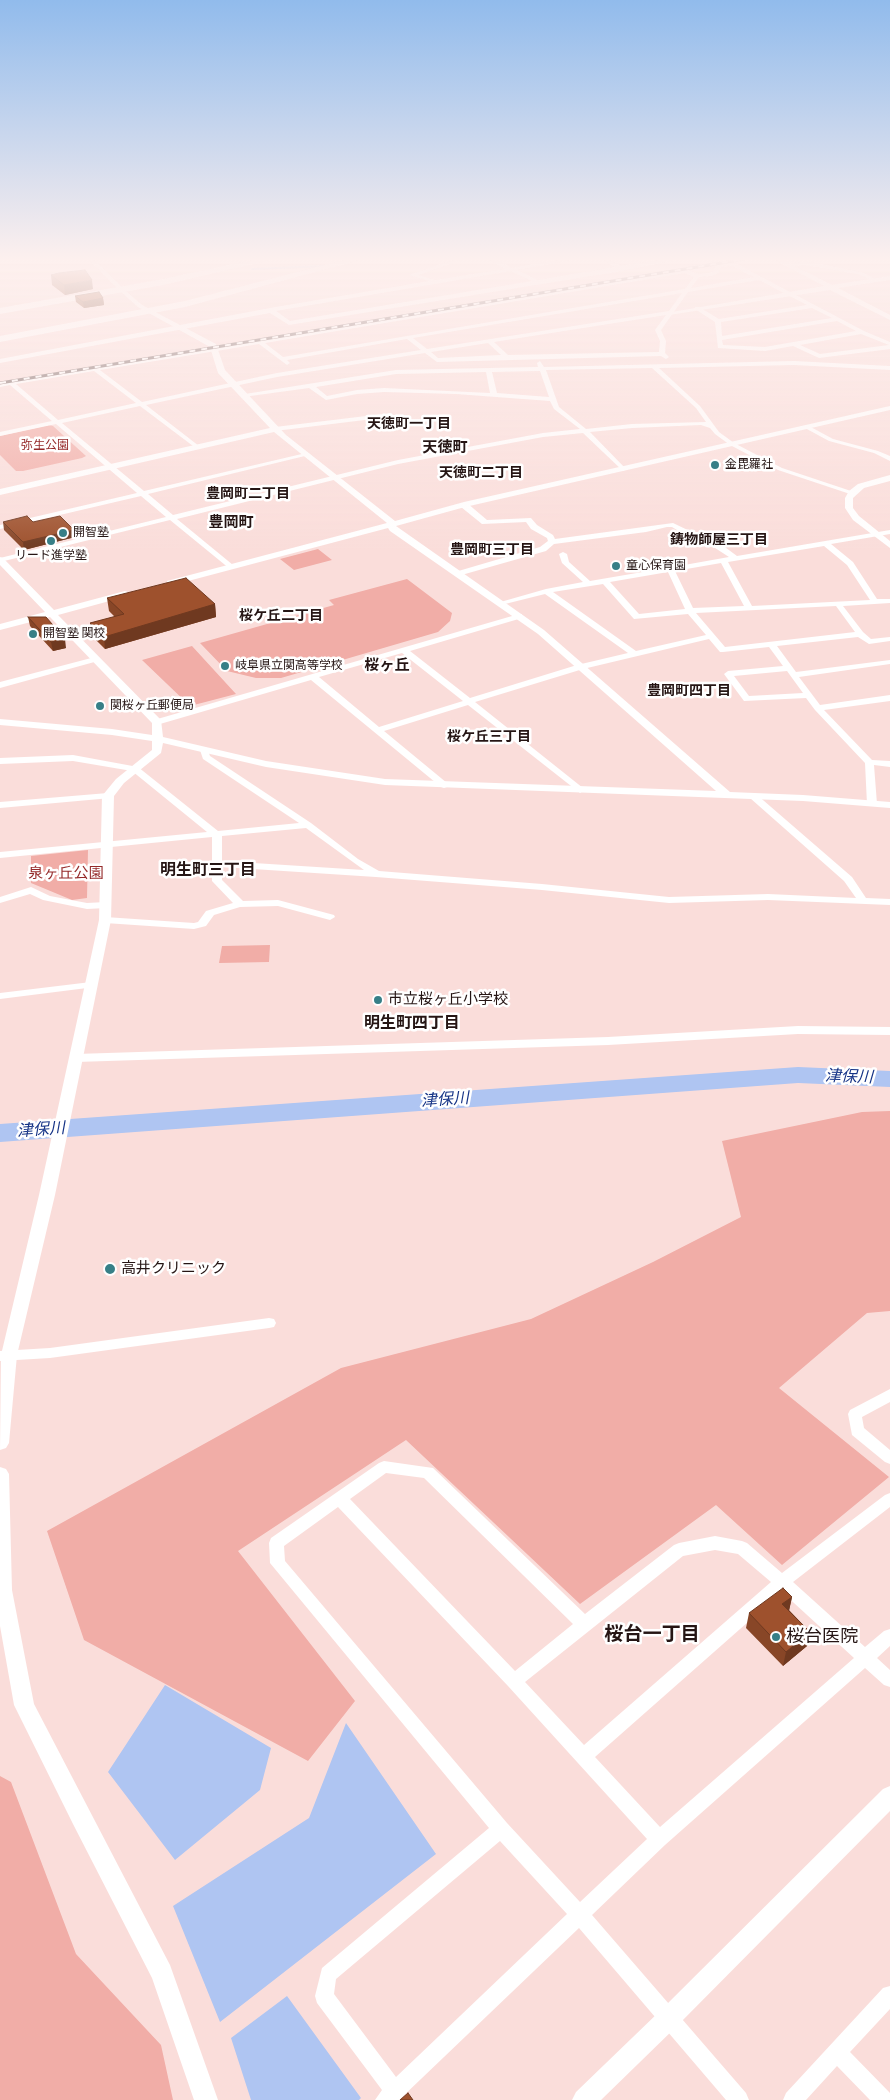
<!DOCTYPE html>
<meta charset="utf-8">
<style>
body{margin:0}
canvas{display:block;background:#faddda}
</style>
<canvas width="890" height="2100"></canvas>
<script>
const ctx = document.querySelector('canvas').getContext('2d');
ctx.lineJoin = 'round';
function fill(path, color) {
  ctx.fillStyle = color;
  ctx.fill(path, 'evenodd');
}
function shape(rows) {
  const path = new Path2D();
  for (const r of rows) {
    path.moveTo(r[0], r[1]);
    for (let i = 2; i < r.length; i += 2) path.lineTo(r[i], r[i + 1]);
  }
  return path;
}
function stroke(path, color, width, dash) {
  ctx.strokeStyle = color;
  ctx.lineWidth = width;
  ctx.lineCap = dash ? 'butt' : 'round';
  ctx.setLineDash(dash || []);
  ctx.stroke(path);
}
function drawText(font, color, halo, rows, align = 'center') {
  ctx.font = font + ' Manrope,"Noto Sans JP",sans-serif';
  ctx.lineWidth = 5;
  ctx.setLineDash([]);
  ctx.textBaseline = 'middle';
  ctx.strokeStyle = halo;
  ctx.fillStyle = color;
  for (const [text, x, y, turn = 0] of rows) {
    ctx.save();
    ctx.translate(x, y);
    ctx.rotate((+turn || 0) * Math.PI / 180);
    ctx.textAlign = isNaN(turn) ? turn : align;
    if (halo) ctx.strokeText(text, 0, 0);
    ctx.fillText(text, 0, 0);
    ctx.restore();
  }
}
const green = shape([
 [49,425,53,426,86,456,82,458,23,471,16,471,0,455,0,436],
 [318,549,332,560,294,570,280,559],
 [407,579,452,613,450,621,438,632,281,678,256,678,227,671,200,643,334,605,329,600],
 [192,646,236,694,190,706,142,660],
 [88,850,87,898,72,900,31,883,31,856],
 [270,945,269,962,219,963,222,946],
 [890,1111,890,1311,867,1313,779,1388,889,1477,782,1565,716,1505,580,1604,406,1440,238,1551,355,1701,308,1761,84,1640,47,1531,341,1368,531,1319,653,1262,741,1217,722,1141,862,1112],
 [0,1776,11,1782,76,1954,161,2045,173,2100,0,2100]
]);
const water = shape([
 [165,1685,271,1748,260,1790,175,1860,108,1772],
 [346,1723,436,1854,220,2022,173,1906,309,1818],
 [287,1996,361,2098,359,2100,251,2100,231,2038]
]);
const stream = shape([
 [252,269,326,266]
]);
const river = shape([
 [798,1067,890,1071,890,1087,798,1083,0,1142,0,1124,798,1067]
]);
const minor = shape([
 [87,258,92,258,123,288,123,290,119,290,87,258],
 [459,258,467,258,418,275,435,280,506,269,486,258,493,258,512,268,569,258,582,258,517,270,538,280,615,267,600,258,606,258,621,266,671,258,684,258,622,271,289,325,270,313,0,363,0,359,270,308,429,281,409,275,459,258],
 [511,271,532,281,290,321,276,311,511,271],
 [804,261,861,272,878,280,875,282,858,274,804,265,788,267,785,265,804,261],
 [733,262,864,331,890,342,890,349,819,358,793,346,765,351,718,348,715,322,695,309,695,307,699,307,719,319,807,305,759,280,688,292,661,330,666,341,665,353,669,357,666,359,661,356,437,362,425,353,277,377,146,405,199,446,200,447,197,449,140,406,62,423,144,491,306,453,309,455,148,494,173,515,398,460,543,433,580,429,554,409,550,401,456,394,384,392,357,394,326,400,309,388,243,397,242,396,245,394,396,370,538,367,537,363,540,361,544,367,794,361,890,366,890,370,794,365,659,368,700,406,719,432,734,443,782,468,854,492,854,494,850,494,778,470,730,445,715,434,710,428,701,425,632,428,590,432,625,468,625,470,623,471,583,433,543,437,398,464,177,519,233,565,234,567,230,569,170,520,0,562,0,558,166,517,141,496,0,529,0,525,137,493,56,424,0,436,0,432,52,421,10,385,0,387,0,383,686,269,698,274,709,273,714,271,715,265,733,262],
 [732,266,754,277,691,288,699,277,712,276,718,273,721,267,732,266],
 [685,273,694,277,685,289,283,357,265,343,685,273],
 [682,293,669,311,427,349,413,338,682,293],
 [812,308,832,318,722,336,721,322,812,308],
 [666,315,655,330,660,341,659,352,508,355,494,342,666,315],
 [837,321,856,331,765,347,723,345,722,340,837,321],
 [861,334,889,345,820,354,800,345,861,334],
 [407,339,421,350,277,373,142,402,100,370,259,344,287,365,290,363,287,360,407,339],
 [488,343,501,355,438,358,431,352,488,343],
 [652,368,696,408,706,422,632,424,586,429,559,407,546,370,652,368],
 [94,371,136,403,58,420,16,384,94,371],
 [540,371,549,397,497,393,492,372,540,371],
 [486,372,490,393,384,388,357,390,327,396,316,387,396,374,486,372],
 [391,413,397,419,397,421,393,421,389,417,275,431,272,429,275,427,391,413],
 [807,425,833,439,878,451,890,456,890,461,874,453,829,441,805,428,805,426,807,425],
 [461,503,467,503,487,520,531,518,537,525,553,535,555,539,673,523,696,534,718,542,737,556,890,530,890,534,831,544,853,562,877,599,890,599,890,603,843,606,863,632,871,639,890,637,890,641,869,644,858,637,777,646,796,672,890,660,890,664,799,677,820,705,890,695,890,701,824,710,872,760,890,761,890,767,874,765,877,804,875,806,869,806,867,804,865,763,815,710,806,698,744,701,724,674,728,671,783,666,769,647,723,652,720,652,709,639,583,669,475,702,583,788,585,790,580,793,468,705,384,731,447,783,447,787,444,788,441,787,311,680,160,724,154,724,154,720,519,614,522,614,522,618,410,651,470,698,577,665,628,653,545,594,501,605,497,603,546,589,583,582,562,563,559,554,563,552,567,554,569,562,590,581,666,568,670,566,673,567,729,557,712,546,690,538,672,527,667,527,646,532,554,544,546,551,458,576,455,576,455,572,540,547,548,541,547,538,531,529,526,522,482,524,461,507,461,503],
 [824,546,847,565,870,600,752,606,728,562,824,546],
 [721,563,744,606,693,608,675,571,721,563],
 [668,572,685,609,639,614,610,582,668,572],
 [603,584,634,619,688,614,706,635,636,651,553,592,603,584],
 [836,606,855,632,725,647,696,613,836,606],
 [402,653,463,701,379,727,319,677,402,653],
 [787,671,803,693,749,696,734,676,787,671],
 [95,657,99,659,98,661,0,688,0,682,95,657],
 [204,747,207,748,210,756,311,823,358,859,379,871,542,884,669,897,768,894,856,898,844,881,750,798,748,796,753,793,756,794,852,877,866,898,890,899,890,905,768,900,669,903,542,890,376,877,222,867,222,880,243,901,278,900,334,915,335,917,330,920,278,906,240,907,214,915,206,926,194,929,105,923,100,920,105,917,194,923,198,922,206,911,233,903,212,881,212,837,0,858,0,852,207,832,132,771,73,761,0,764,0,758,73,755,138,767,218,831,299,823,203,759,200,750,204,747],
 [306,828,364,870,222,861,222,836,306,828],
 [108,793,113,796,111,798,0,808,0,802,108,793],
 [31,887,50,896,87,903,106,902,111,905,106,908,87,909,43,900,30,894,0,903,0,897,31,887],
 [91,982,96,985,95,987,0,999,0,993,91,982],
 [798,1026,890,1027,890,1035,798,1034,608,1045,76,1062,70,1058,76,1054,608,1037,798,1026],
 [269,1318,274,1319,276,1323,274,1327,269,1328,50,1358,0,1361,0,1351,50,1348,269,1318],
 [890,1389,890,1402,862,1417,864,1428,890,1450,890,1464,885,1462,852,1435,848,1414,850,1410,890,1389],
 [384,1461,433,1468,585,1614,674,1545,679,1543,715,1536,742,1541,747,1543,782,1573,885,1495,890,1493,890,1507,793,1582,865,1647,884,1631,890,1629,890,1646,877,1658,890,1670,890,1687,884,1685,865,1668,665,1845,592,1915,746,2093,749,2100,726,2100,579,1928,399,2100,375,2100,382,2090,317,2003,315,1996,322,1968,489,1828,270,1563,269,1543,271,1538,379,1463,384,1461],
 [386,1473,424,1478,573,1624,515,1671,350,1499,386,1473],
 [338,1507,508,1686,647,1839,580,1902,507,1823,285,1561,284,1546,338,1507],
 [715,1550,738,1554,771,1582,584,1745,525,1682,683,1556,715,1550],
 [782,1592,854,1658,660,1827,595,1757,782,1592],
 [500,1841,567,1914,396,2077,334,1994,336,1979,500,1841],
 [890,1986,890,2009,850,2052,890,2093,890,2100,870,2100,837,2066,806,2100,783,2100,786,2093,883,1988,890,1986]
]);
const tertiary = shape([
 [771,258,779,258,832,285,890,276,890,280,838,288,890,315,890,320,830,290,669,315,666,313,824,286,771,258],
 [121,287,142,305,216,344,225,370,286,435,395,521,464,502,890,406,890,410,465,507,396,526,544,630,730,792,803,795,890,802,890,808,803,801,385,785,266,767,163,743,161,753,124,783,114,796,111,920,55,1195,17,1355,9,1443,6,1448,0,1450,1,1355,39,1195,99,920,102,796,116,779,152,750,152,741,112,735,0,725,0,719,112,729,152,735,152,723,50,617,0,630,0,624,45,612,0,565,0,557,3,558,54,610,125,591,128,592,128,596,58,615,161,720,163,737,266,761,385,779,716,791,538,634,390,531,388,528,173,585,167,585,167,581,387,523,274,432,0,495,0,489,270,428,218,373,210,347,138,307,119,290,119,288,121,287],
 [890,475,890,481,864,488,853,498,853,508,859,516,890,541,890,548,853,520,845,508,845,498,849,491,858,484,890,475],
 [0,1467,6,1469,9,1474,12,1590,34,1704,170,1965,218,2100,194,2100,152,1978,73,1824,14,1705,0,1626,0,1467],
 [890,1786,890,1811,677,2026,601,2100,572,2100,576,2092,661,2010,883,1789,890,1786]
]);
const primary = shape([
 [262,258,279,258,163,285,0,314,0,308,163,279,262,258]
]);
const trunk = shape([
 [352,258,367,258,185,307,0,342,0,336,185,301,352,258]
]);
const rail = shape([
 [0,383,751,258]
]);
const wall = shape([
 [51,275,93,289,65,295,52,285],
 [75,296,103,298,104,305,84,308,76,302],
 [3,522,33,522,74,530,75,537,24,550,4,530],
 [107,598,215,604,216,617,105,649,92,636,90,623,115,617,109,611],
 [28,617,66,648,53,651,30,626],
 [792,1597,789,1610,810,1632,807,1646,783,1666,746,1628,749,1613]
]);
const shadedWall = shape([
 [92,280,93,289,65,295,64,285],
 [103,298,104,305,84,308,83,302],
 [74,530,75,537,24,550,23,542],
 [215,604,216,617,105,649,104,637],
 [65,639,66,648,53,651,51,642],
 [792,1597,789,1611,782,1604],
 [810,1632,807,1646,783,1666,786,1652]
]);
const building = shape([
 [85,270,92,280,64,285,51,275,59,273,85,270],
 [99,292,103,298,83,302,75,296,99,292],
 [27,516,33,522,60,516,74,530,23,542,3,522,27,516],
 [186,578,215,604,104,637,90,623,124,614,107,598,186,578],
 [28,617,46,617,65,639,51,642,28,617],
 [783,1588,792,1597,782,1604,810,1632,786,1652,749,1613,783,1588],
 [408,2093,413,2100,400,2100,408,2093]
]);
const markers = [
 [715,465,5,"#377f87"],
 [63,533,5,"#377f87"],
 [51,541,5,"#377f87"],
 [616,566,5,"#377f87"],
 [33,634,5,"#377f87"],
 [225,666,5,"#377f87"],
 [100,706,5,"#377f87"],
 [378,1000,5,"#377f87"],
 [110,1269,6,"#377f87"],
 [776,1637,5,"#377f87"]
];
const farParknames = [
 ["弥生公園",45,446]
];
const farPoinames = [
 ["金毘羅社",725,465],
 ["開智塾",73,533],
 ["リード進学塾",51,556,"center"],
 ["童心保育園",626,566],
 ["開智塾 関校",43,634],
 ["岐阜県立関高等学校",235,666],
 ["関桜ヶ丘郵便局",110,706]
];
const farNeighbourhoodnames = [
 ["天徳町一丁目",409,424],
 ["天徳町二丁目",481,473],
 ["豊岡町二丁目",248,494],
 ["鋳物師屋三丁目",719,540],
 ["豊岡町三丁目",492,550],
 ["桜ケ丘二丁目",281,616],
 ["豊岡町四丁目",689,691],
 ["桜ケ丘三丁目",489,737]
];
const farQuarternames = [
 ["天徳町",445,448],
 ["豊岡町",231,523],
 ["桜ヶ丘",387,666]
];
const parkNames = [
 ["泉ヶ丘公園",66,874]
];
const poiNames = [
 ["市立桜ヶ丘小学校",388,1000],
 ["高井クリニック",121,1269]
];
const neighbourhoodNames = [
 ["明生町三丁目",208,871],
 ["明生町四丁目",412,1024]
];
const waterNames = [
 ["津保川",849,1077,2],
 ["津保川",445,1100,-4],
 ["津保川",41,1130,-4]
];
const nearPoinames = [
 ["桜台医院",786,1637]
];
const nearNeighbourhoodnames = [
 ["桜台一丁目",652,1635]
];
fill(green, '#f1ada7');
fill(water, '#afc5f2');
stroke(stream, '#afc5f2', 2);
fill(river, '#afc5f2');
fill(minor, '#fff');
fill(tertiary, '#fff');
fill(primary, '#fff');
fill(trunk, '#fff');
stroke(rail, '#735e5c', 3);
stroke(rail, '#fff', 2, [6]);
fill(wall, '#884627');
fill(shadedWall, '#6f3920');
fill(building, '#9e512d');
stroke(building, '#6f3920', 1);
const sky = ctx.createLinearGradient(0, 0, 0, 552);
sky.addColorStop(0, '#91bbec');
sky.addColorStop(0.47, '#fdf0ee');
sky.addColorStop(1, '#fdf0ee00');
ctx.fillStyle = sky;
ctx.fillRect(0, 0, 890, 552);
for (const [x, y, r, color] of markers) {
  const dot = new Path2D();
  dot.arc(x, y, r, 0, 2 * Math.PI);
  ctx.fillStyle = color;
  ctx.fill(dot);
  stroke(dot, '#fff', 2);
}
drawText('12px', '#952a2a', '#fff', farParknames);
drawText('12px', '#251514', '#fff', farPoinames, 'left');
drawText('bold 14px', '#251514', '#fff', farNeighbourhoodnames);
drawText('bold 15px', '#251514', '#fff', farQuarternames);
drawText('15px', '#952a2a', '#fff', parkNames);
drawText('15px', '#251514', '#fff', poiNames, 'left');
drawText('bold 16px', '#251514', '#fff', neighbourhoodNames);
drawText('italic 16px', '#153386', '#fff', waterNames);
drawText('18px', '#251514', '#fff', nearPoinames, 'left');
drawText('bold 19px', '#251514', '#fff', nearNeighbourhoodnames);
</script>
